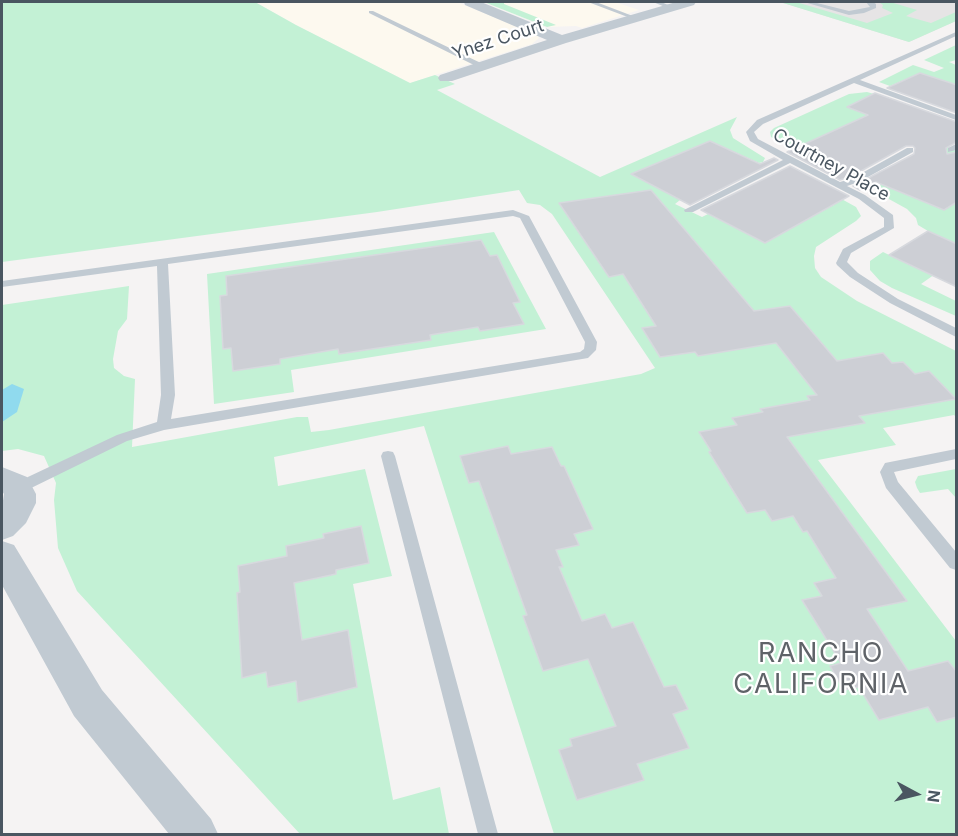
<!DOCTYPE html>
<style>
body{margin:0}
#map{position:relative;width:958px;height:836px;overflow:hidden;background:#f5f3f3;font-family:Inter,sans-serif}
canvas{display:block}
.frame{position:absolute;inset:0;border:3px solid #4a5661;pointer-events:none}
.north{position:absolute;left:886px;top:764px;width:60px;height:60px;-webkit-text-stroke:4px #fff;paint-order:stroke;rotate:97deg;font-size:16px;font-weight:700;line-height:24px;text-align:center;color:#4a5661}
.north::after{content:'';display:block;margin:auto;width:21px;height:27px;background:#4a5661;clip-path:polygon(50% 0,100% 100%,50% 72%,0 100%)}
</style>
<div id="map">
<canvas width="958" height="836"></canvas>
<div class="frame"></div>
<div class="north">N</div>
</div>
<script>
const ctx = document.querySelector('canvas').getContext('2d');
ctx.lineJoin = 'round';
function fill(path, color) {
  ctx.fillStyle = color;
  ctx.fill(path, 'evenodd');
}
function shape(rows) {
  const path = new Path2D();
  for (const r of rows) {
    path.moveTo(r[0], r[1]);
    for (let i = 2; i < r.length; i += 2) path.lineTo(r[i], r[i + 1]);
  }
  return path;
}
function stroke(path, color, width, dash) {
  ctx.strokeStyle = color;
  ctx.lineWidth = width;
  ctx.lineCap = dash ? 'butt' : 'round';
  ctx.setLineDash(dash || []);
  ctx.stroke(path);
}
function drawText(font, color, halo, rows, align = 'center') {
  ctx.font = font + ' Inter,sans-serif';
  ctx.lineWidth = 4.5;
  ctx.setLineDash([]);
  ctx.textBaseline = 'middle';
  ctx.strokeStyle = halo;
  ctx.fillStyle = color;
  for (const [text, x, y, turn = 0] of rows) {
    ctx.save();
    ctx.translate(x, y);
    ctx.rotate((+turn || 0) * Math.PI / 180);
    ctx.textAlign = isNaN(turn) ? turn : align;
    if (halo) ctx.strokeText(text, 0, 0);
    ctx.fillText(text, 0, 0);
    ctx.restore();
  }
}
const commercial = shape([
 [255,2,457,2,537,35,539,38,532,44,410,83,296,25],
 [484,2,615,2,639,10,582,28,576,26,547,27]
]);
const education = shape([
 [780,2,956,2,956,21,909,42]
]);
const green = shape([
 [2,2,255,2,296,25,410,83,435,75,455,84,437,90,600,177,737,117,730,130,733,138,765,158,763,162,759,163,710,141,656,169,650,166,632,174,680,200,675,204,702,217,708,214,765,243,785,232,810,211,817,214,834,205,800,176,856,207,861,216,856,221,816,247,814,256,815,268,821,277,857,301,956,351,956,417,954,415,883,428,896,445,818,460,956,641,956,834,554,834,424,426,274,457,278,486,365,469,392,576,353,584,393,800,440,787,449,834,300,834,77,591,58,548,54,500,56,483,44,456,18,449,2,451,2,305,129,286,127,319,118,331,113,359,114,368,124,376,135,379,132,447,297,417,308,417,311,432,329,430,641,374,655,368,552,214,540,205,527,203,519,190,377,212,2,262],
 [484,2,504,2,504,4,556,25,547,27],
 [780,2,796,2,867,23,893,13,882,8,883,5,879,2,890,2,917,10,906,16,931,23,956,12,956,21,909,42],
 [956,45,956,60,949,62,956,65,956,88,920,73,890,86,879,82,913,65,934,72,944,68,924,60],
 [867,92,874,94,847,107,923,135,956,151,956,159,854,122,834,172,771,137,770,132,774,128,849,94],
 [881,184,944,210,956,202,956,269,938,272,921,284,956,301,956,316,892,288,880,281,870,270,870,261,883,252,910,265,928,231,918,225,916,218,907,209,878,193,875,189],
 [494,232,546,329,291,370,294,392,214,404,207,274],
 [956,469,956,498,948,489,920,493,917,488,915,482,918,476]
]);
const water = shape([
 [12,384,24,389,17,412,2,422,2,390]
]);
const building = shape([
 [920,73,957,85,957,113,887,88,920,73],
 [875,93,957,122,957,142,946,148,947,154,957,152,957,202,944,210,876,182,860,190,853,186,914,154,915,148,913,146,906,146,852,176,840,180,787,152,868,115,847,107,875,93],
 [710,141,760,164,774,158,778,160,690,205,631,174,710,141],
 [790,166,849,196,765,243,701,210,790,166],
 [651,190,754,311,790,306,837,361,883,353,892,363,903,362,915,374,929,371,956,399,859,416,865,423,787,437,907,601,867,609,908,671,948,661,957,672,957,717,937,722,928,707,879,720,859,687,844,690,830,666,841,663,802,600,822,596,814,583,836,578,807,531,803,532,793,516,772,521,765,510,747,513,709,452,711,451,699,432,737,425,732,418,763,412,760,409,810,400,807,396,817,395,776,343,698,356,695,352,660,357,642,328,656,326,623,274,609,277,559,203,651,190],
 [928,231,957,244,957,287,889,255,928,231],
 [481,240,490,256,497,255,520,302,513,303,524,324,480,331,478,327,430,335,431,340,339,354,338,349,280,359,280,364,233,371,231,348,223,349,220,296,227,295,226,276,481,240],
 [508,446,511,454,552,447,561,466,564,466,593,529,574,534,579,545,556,550,563,567,559,567,582,621,605,614,612,628,633,622,664,687,676,685,688,709,673,714,689,748,637,764,644,780,577,800,559,750,572,746,570,739,616,726,588,659,543,671,523,616,527,615,479,481,469,483,460,456,508,446],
 [361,526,369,563,336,570,336,574,294,583,302,640,348,630,357,687,298,702,296,681,268,687,266,672,242,678,237,593,240,592,238,566,287,556,286,546,324,538,323,534,361,526]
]);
const service = shape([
 [588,2,596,2,638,18,633,19,588,2],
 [653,2,661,2,673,7,670,9,653,2],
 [804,2,813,2,849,11,870,7,866,2,873,2,876,4,876,8,864,13,849,15,804,2],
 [369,11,373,11,487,66,480,68,369,13,369,11],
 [956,32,956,36,860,80,956,115,956,120,854,83,763,124,754,132,758,139,840,182,853,178,907,148,913,148,913,152,859,182,847,186,865,195,893,215,894,228,851,253,847,262,858,273,898,299,956,328,956,337,890,303,850,277,837,265,836,263,843,249,884,227,884,218,859,199,790,163,693,212,685,212,684,210,783,160,750,141,746,132,757,120,956,32],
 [956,144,956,150,948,152,948,148,956,144],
 [513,210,529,216,597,342,596,350,588,358,164,430,127,441,23,492,13,492,11,488,13,484,117,435,157,422,161,395,157,266,2,287,2,281,513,210],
 [513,216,520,218,585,342,584,349,580,352,171,419,175,395,168,264,513,216],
 [956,449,956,459,894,472,898,482,956,552,956,570,950,568,886,488,880,472,885,463,890,462,956,449],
 [388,451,393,452,395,456,498,834,478,834,381,456,383,452,388,451]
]);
const minor = shape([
 [464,2,481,2,562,35,676,2,696,2,694,5,566,43,452,81,440,81,438,78,440,75,547,40,465,5,464,2],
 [2,467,27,477,36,494,36,503,26,523,13,536,2,540,2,507,4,494,2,491,2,467],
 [2,541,14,545,102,690,211,819,218,834,169,834,74,716,2,585,2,541]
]);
const farStreetnames = [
 ["Ynez Court",498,40,-18],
 ["Courtney Place",831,165,29]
];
const nearNeighbourhoodnames = [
 ["RANCHO",821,654],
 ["CALIFORNIA",821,685]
];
fill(commercial, '#fdf9ef');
fill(education, '#e6e4e5');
fill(green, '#c3f1d5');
fill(water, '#90daee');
fill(building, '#cdcfd5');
stroke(building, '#d7d9de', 1.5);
fill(service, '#c1cad2');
fill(minor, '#c1cad2');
drawText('18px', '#4a5661', '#fff', farStreetnames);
ctx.letterSpacing = '1.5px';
drawText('27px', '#5f6368', '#fff', nearNeighbourhoodnames);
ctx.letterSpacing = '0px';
</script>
